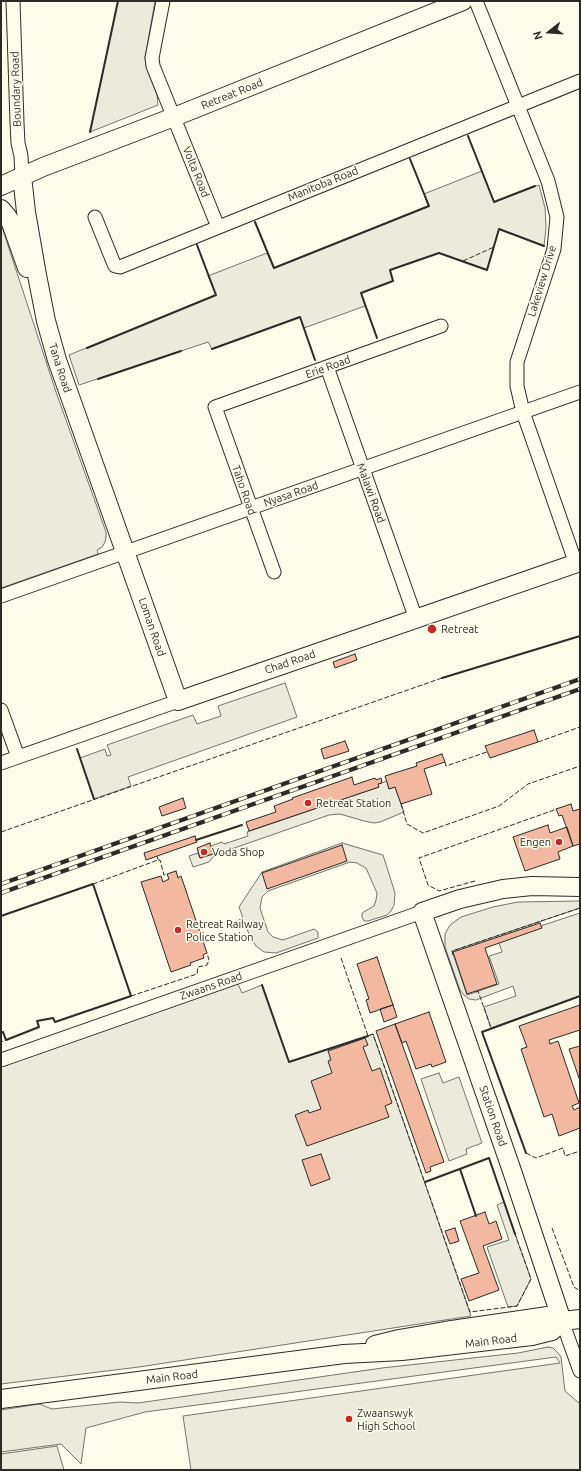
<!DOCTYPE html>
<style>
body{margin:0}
#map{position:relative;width:581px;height:1471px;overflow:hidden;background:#fdfbea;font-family:Ubuntu,sans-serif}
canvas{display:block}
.frame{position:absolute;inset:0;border:2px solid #2b2b2b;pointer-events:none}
.north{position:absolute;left:529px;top:12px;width:40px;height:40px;-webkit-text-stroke:3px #fdfbea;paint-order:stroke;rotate:253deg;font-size:11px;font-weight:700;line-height:16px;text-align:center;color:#2b2b2b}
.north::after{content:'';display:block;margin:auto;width:14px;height:18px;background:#2b2b2b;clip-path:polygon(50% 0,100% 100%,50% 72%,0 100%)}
</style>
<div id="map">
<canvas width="581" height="1471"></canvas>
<div class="frame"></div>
<div class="north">N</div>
</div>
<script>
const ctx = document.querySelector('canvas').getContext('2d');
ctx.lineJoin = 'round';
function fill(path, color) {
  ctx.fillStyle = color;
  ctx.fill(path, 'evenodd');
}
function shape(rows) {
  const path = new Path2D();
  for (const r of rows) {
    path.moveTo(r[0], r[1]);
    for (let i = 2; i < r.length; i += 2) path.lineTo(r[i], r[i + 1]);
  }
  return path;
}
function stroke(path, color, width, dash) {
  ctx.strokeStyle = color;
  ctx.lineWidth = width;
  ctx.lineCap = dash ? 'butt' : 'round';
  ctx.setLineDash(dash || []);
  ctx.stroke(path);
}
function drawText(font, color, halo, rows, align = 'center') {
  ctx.font = font + ' Ubuntu,sans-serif';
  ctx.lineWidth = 3;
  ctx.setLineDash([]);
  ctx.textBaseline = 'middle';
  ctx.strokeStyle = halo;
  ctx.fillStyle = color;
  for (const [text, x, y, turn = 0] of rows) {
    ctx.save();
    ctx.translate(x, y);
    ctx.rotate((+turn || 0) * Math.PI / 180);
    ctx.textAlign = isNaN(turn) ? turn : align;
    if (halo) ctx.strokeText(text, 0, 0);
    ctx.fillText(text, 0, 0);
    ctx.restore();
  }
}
const green = shape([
 [118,1,155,1,145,58,147,69,157,95,158,105,90,132,118,1],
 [482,171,494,202,539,185,545,208,546,227,544,246,499,229,487,270,439,253,390,270,393,281,361,293,365,306,304,328,300,317,212,349,208,342,79,385,69,355,216,295,208,276,267,253,274,268,428,206,424,194,482,171],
 [1,224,56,392,106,532,106,537,105,542,102,547,97,550,98,554,1,588,1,224],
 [238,984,242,993,262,985,289,1062,373,1034,471,1316,139,1367,1,1384,1,1067,238,984],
 [548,1347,553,1348,558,1353,561,1357,565,1391,580,1404,580,1470,191,1470,183,1416,560,1363,556,1357,145,1412,86,1428,81,1464,61,1444,1,1452,1,1410,39,1404,52,1409,120,1402,138,1403,382,1368,518,1353,548,1347]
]);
const parking = shape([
 [285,683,297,717,128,777,131,786,94,799,80,758,105,749,107,756,111,755,107,745,193,715,197,724,221,716,218,706,285,683],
 [387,781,389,789,395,787,404,812,380,822,374,823,364,821,340,814,329,815,220,853,213,857,209,862,193,867,189,856,198,853,200,858,213,854,211,846,222,842,224,844,248,836,247,832,379,787,378,784,387,781],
 [342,843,383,855,395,893,394,905,391,911,387,915,368,921,364,921,362,917,362,913,374,906,376,900,377,893,366,868,357,863,350,862,268,891,262,897,260,908,268,932,273,937,283,940,314,929,318,932,318,938,276,953,264,952,256,946,250,937,239,907,262,872,342,843],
 [580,901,580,908,452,951,467,995,499,984,489,956,502,952,498,940,580,913,580,996,491,1028,484,1007,516,996,513,986,476,1000,469,999,464,995,460,990,445,947,445,934,450,925,461,917,493,907,518,902,580,901],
 [439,1073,443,1083,459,1077,482,1143,466,1149,467,1154,449,1161,421,1079,439,1073],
 [504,1202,531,1279,517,1306,508,1307,487,1247,509,1240,497,1205,504,1202],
 [57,1446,64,1470,1,1470,1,1454,57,1446]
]);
const building = shape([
 [355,654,357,660,335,668,333,662,355,654],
 [534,730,538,742,490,758,485,746,534,730],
 [345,741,349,751,324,759,321,749,345,741],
 [442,754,445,762,424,769,432,794,401,804,395,787,389,789,385,776,417,766,416,763,442,754],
 [352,777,354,785,375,778,376,780,381,778,382,783,378,784,379,787,249,831,246,822,276,812,274,806,293,799,292,798,352,777],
 [183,798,186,808,162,816,159,807,183,798],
 [571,804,573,811,580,809,580,844,573,846,562,815,559,816,556,809,571,804],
 [548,825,550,833,567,827,573,846,558,852,560,859,525,871,513,837,548,825],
 [195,836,197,842,146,860,144,853,195,836],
 [210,843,213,854,200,858,197,848,210,843],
 [342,845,347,861,267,889,262,873,342,845],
 [176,871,178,878,181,876,207,953,203,955,204,958,190,963,191,965,171,972,141,882,161,876,163,882,169,879,167,874,176,871],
 [540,923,542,928,485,948,497,984,467,994,453,952,540,923],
 [377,957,393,1005,370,1013,366,1000,369,999,357,964,377,957],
 [393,1005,397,1017,384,1022,380,1009,393,1005],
 [580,1005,580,1030,549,1040,550,1044,558,1041,579,1103,572,1106,574,1110,580,1107,580,1128,559,1136,552,1114,544,1117,521,1049,527,1047,519,1026,580,1005],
 [429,1012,446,1062,432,1067,431,1064,416,1069,406,1041,402,1043,395,1024,429,1012],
 [395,1024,444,1162,430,1167,431,1171,426,1173,376,1031,395,1024],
 [365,1038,368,1045,363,1047,372,1071,380,1068,392,1103,385,1106,389,1117,307,1146,295,1115,308,1110,309,1113,321,1109,311,1081,332,1073,328,1061,331,1060,328,1051,365,1038],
 [580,1046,580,1081,569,1049,580,1046],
 [321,1154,330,1179,311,1186,302,1160,321,1154],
 [485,1212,489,1224,496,1221,502,1239,483,1246,499,1290,469,1301,461,1279,479,1273,460,1221,485,1212],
 [455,1228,459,1241,450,1244,445,1231,455,1228]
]);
const street = shape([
 [13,1,17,123,18,143,21,156,22,176],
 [163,1,152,58,153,66,218,227],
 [476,1,548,181,557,217,554,249,517,362,517,386,523,412,576,564],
 [95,217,114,264,115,266,120,267,580,81],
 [327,367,416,619],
 [274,572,215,407,441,326],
 [1,596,580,392],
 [1,710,18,757],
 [1,763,178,701],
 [1,1060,422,912],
 [562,1321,580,1371]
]);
const secondary = shape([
 [22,176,26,212,37,275,46,321,57,360,178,701,580,562],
 [1,186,43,167,174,117,463,1],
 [1,209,7,216,11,223,27,268],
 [562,1321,512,1171,422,912,460,899,503,889,532,886,580,887],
 [375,1345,399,1339,445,1331,548,1316,562,1321,580,1319],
 [1,1399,344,1354,402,1351,532,1336,552,1331,562,1321]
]);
const rail = shape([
 [1,884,580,679],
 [1,893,580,689]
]);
const fence = shape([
 [463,261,494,247],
 [538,742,580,727],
 [445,762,446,766,487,752],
 [401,804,407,824,423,833,499,806,528,784,580,766],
 [1,832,442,678],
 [158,860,160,860,164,875,167,874],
 [475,881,439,891,428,885,419,858,557,809],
 [93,884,158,860,157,856],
 [453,955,452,951,580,908],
 [341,958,368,1036,373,1034,470,1312,517,1306,531,1279,515,1234],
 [476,992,478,991,491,1028],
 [131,996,197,974,198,967,207,965,209,960,207,953],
 [1,1033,3,1032,6,1040,1,1042],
 [526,1153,536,1158,563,1148,565,1156,580,1151],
 [552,1228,574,1287,580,1291]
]);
const wall = shape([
 [90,132,118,1],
 [468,136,494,202,535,186],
 [255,222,274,268,429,206,410,159],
 [377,338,361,293,393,281,390,270,439,253,487,270,499,229,544,246],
 [87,348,216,295,197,245],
 [212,349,300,317,315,360],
 [98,379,181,351],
 [442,678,580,636],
 [77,749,94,799],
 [196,840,242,825],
 [1,916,93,884,131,996,55,1022,53,1018,37,1021,39,1027,6,1040,3,1032,1,1033],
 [262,985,289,1062,368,1036],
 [526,1153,482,1032,580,996],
 [460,1169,476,1216],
 [425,1182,489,1158,515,1234]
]);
const markers = [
 [432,629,5,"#c62828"],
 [308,803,4,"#c62828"],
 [559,842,4,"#c62828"],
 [204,852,4,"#c62828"],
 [178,930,4,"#c62828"],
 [349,1419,4,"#c62828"]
];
const streetNames = [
 ["Boundary Road",16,89,-92],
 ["Retreat Road",232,94,-22],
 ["Volta Road",196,172,68],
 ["Manitoba Road",323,184,-22],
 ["Lakeview Drive",542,281,-73],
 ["Erie Road",328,367,-20],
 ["Tana Road",60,368,72],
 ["Taho Road",244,490,71],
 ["Malawi Road",371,493,70],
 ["Nyasa Road",291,494,-19],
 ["Loman Road",152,627,71],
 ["Chad Road",290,662,-19],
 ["Zwaans Road",211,986,-19],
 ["Station Road",493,1116,71],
 ["Main Road",491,1341,-7],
 ["Main Road",172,1377,-7]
];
const poiNames = [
 ["Retreat",441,629],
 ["Retreat Station",316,803],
 ["Engen",551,842,"right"],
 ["Voda Shop",212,852],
 ["Retreat Railway",186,924],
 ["Police Station",186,937],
 ["Zwaanswyk",357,1413],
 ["High School",357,1426]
];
fill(green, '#ecebdb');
stroke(green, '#74746e', 1);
fill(parking, '#eceadb');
stroke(parking, '#74746e', 1);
fill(building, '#f2b8a0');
stroke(building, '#2b2b2b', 1);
stroke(street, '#2b2b2b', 15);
stroke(secondary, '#2b2b2b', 20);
stroke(street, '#fdfbea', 13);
stroke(secondary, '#fdfbea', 18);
stroke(rail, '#2b2b2b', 4.5);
stroke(rail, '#fdfbea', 3, [9]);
stroke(fence, '#2b2b2b', 1, [5, 2]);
stroke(wall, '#2b2b2b', 2);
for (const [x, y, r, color] of markers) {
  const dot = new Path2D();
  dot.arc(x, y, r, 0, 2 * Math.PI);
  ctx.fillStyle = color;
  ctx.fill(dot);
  stroke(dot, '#fdfbea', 1.5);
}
drawText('11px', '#2b2b2b', '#fdfbea', streetNames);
drawText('11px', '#2b2b2b', '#fdfbea', poiNames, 'left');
</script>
